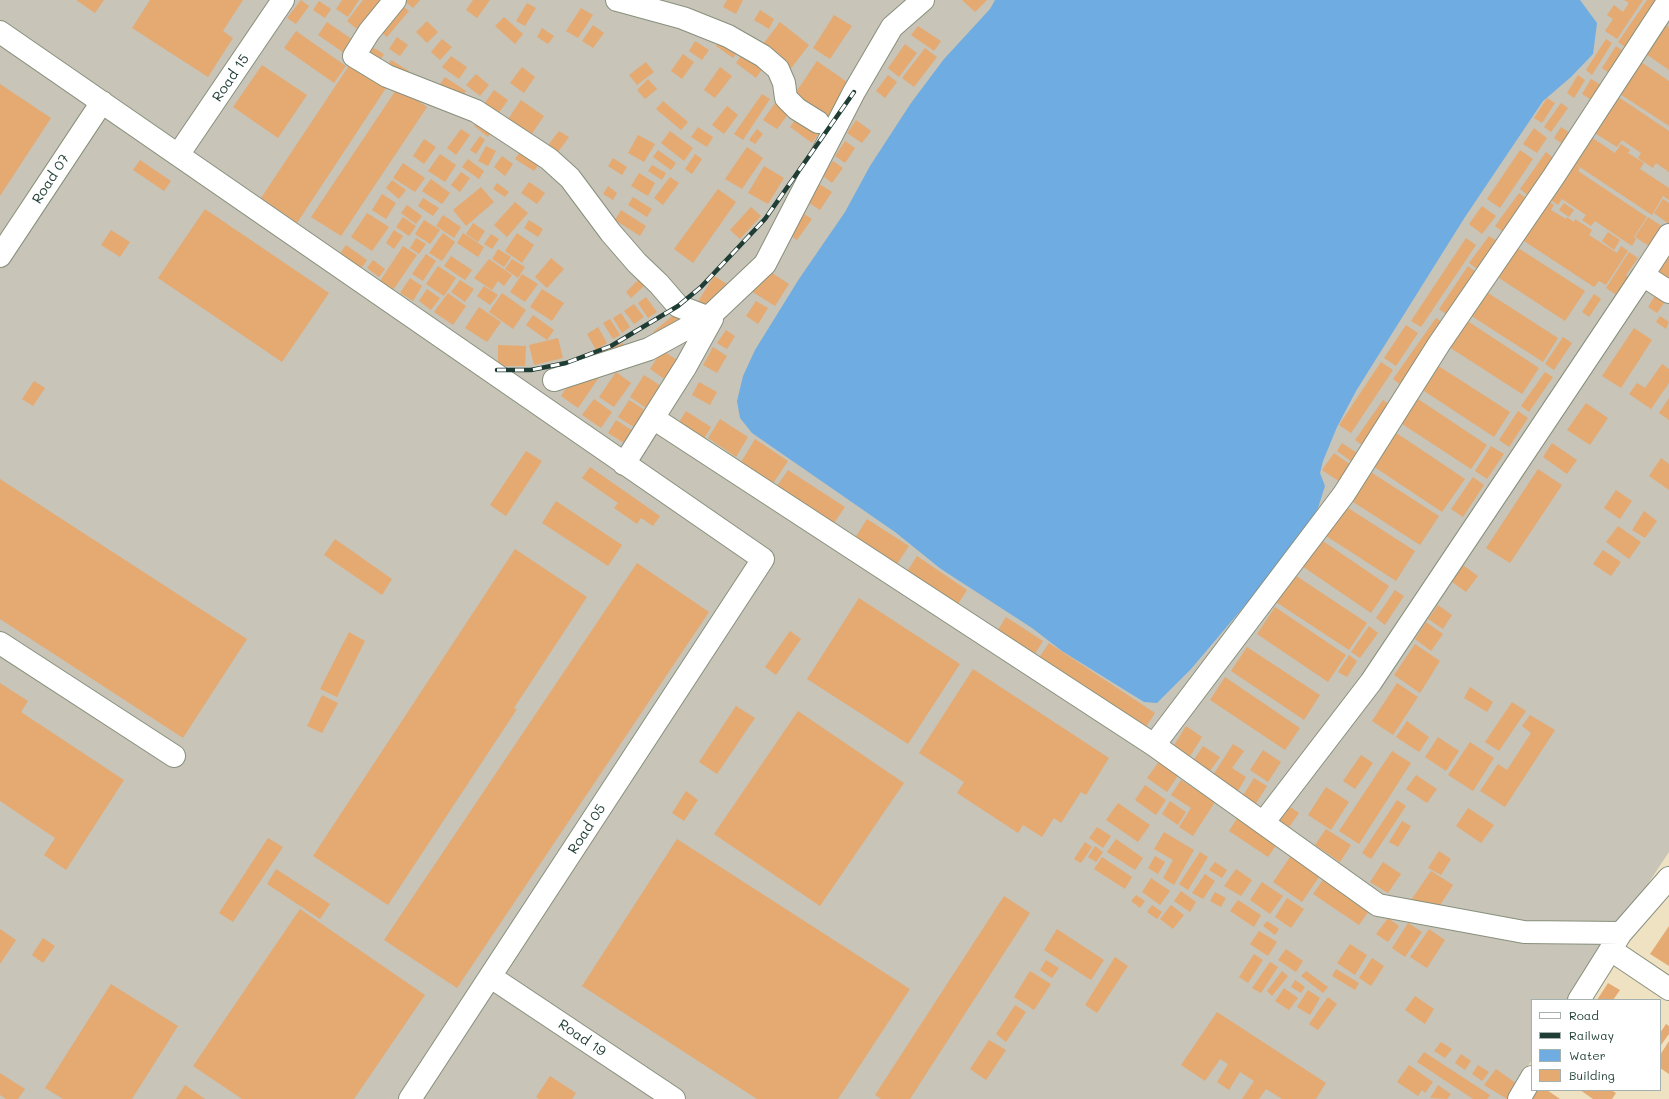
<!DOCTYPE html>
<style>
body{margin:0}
#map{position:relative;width:1669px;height:1099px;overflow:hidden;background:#efe2c3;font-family:Mali,sans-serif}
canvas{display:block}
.legend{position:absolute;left:1531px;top:999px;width:130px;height:92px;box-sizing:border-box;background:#fff;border:1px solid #a5b1ae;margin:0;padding:5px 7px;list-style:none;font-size:12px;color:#1f3d34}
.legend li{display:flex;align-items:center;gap:8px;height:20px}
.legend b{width:20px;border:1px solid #a5b1ae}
</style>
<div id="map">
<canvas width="1669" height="1099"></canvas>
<ul class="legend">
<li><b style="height:5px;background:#fff"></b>Road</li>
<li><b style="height:5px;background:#1f3d34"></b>Railway</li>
<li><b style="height:11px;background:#6face1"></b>Water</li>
<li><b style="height:11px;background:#e4aa72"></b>Building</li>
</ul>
</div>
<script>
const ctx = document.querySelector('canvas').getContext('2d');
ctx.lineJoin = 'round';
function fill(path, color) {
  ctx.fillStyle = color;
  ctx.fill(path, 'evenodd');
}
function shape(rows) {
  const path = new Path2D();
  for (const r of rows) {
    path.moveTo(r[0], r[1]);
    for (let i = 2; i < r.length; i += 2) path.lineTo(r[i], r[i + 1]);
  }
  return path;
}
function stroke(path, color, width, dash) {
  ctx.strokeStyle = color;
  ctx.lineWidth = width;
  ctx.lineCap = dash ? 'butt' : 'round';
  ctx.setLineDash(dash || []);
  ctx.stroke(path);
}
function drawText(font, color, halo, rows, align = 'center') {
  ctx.font = font + ' Mali,sans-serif';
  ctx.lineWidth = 3;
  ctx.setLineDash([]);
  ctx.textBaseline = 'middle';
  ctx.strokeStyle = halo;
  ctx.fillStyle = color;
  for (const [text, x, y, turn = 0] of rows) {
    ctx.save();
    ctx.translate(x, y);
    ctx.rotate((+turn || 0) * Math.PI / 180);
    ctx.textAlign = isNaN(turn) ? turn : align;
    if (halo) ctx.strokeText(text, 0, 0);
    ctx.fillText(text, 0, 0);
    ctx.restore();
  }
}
const industrial = shape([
 [0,0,1669,0,1669,852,1571,1000,1532,1000,1532,1060,1506,1099,0,1099]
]);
const water = shape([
 [995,0,1580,0,1597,23,1593,54,1571,77,1543,101,1465,217,1356,391,1337,427,1323,461,1320,473,1325,486,1318,508,1302,538,1191,669,1157,703,1144,702,1062,651,1032,628,941,569,895,532,752,433,740,418,737,401,743,376,755,350,799,279,845,212,870,166,911,103,944,59,990,9]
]);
const building = shape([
 [76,0,104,0,95,13],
 [150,0,243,0,223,31,233,38,208,77,132,28],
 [301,0,309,6,296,24,287,18],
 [342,0,359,0,348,17,336,9],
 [363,0,388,0,362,33,347,21],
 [403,0,420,0,413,8],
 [473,0,490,0,477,18,466,10],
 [727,0,743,0,736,14,723,7],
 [962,0,987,0,975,12],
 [1624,0,1643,0,1617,39,1605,31,1613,19,1607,15,1614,5,1623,12,1629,3],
 [1647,0,1657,0,1632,52,1618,42],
 [319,1,331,9,325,18,313,10],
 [527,3,536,8,525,26,516,21],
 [400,4,409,11,387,37,379,30],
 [581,8,593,15,578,38,566,31],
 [760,10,774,19,769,29,754,20],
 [834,15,852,26,830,59,813,48],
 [504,17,523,34,515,44,495,26],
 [427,21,438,32,427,43,416,32],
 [327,22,356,42,347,55,318,35],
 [780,22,809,45,789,71,760,48],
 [593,25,604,33,593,48,582,41],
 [1666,25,1669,27,1669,70,1646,54],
 [918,26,941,41,934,51,911,35],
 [542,28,554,36,548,44,537,37],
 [296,31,346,66,334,83,284,48],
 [397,37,408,45,400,56,389,49],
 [722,38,739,49,733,58,716,46],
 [442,39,452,47,440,60,431,52],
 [1606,39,1612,43,1592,75,1586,70],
 [695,41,709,50,702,60,689,51],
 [367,44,384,54,377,66,360,55],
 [905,44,917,53,899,77,888,68],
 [1616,46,1626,53,1611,74,1602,68],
 [925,48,937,57,914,87,902,78],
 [745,50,765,65,756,78,736,63],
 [683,54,694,62,682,79,671,71],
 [451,56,467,67,459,79,442,67],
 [391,60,409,71,405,80,386,69],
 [352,61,388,85,297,223,261,198],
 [817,61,850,84,825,120,792,98],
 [646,62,654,72,637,85,629,75],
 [1641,62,1669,81,1669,126,1620,94],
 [262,65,307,95,278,138,233,107],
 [522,67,535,77,524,93,510,83],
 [720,67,732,76,715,98,704,90],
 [476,74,489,85,480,96,466,85],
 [888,75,897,82,885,98,876,91],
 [1578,75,1585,80,1574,98,1567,93],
 [445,77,466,91,459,101,438,87],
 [648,79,657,89,645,99,637,90],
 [1591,79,1606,88,1596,103,1582,94],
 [0,84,51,118,0,196],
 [398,87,427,107,341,236,311,217],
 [494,90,508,100,495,118,481,108],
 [762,94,770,99,743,140,734,134],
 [1617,96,1669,131,1669,172,1656,163,1653,168,1638,158,1641,153,1622,140,1617,147,1593,132],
 [1547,98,1555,103,1542,123,1534,118],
 [778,99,792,109,777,129,763,120],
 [521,100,544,116,529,138,506,122],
 [663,101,688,122,681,130,656,109],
 [1561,103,1568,108,1551,132,1544,127],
 [727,106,738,115,724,134,712,125],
 [799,114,821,130,812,143,790,127],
 [479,119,494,130,488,137,474,126],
 [856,120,871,131,862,143,847,133],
 [698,127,713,137,707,147,691,137],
 [1561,127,1575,136,1567,147,1554,138],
 [1534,128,1547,138,1537,153,1523,144],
 [461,129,470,135,456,155,447,148],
 [757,129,763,134,755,144,749,140],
 [559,131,569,137,556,155,546,148],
 [670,131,693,148,684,161,661,143],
 [638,135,655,144,644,162,628,153],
 [1588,135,1615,153,1621,144,1630,150,1628,153,1644,163,1640,169,1669,188,1669,200,1663,196,1667,189,1652,215,1572,162],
 [480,136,485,140,476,154,470,150],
 [424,139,436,147,424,164,413,156],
 [845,141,855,148,845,163,835,156],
 [486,146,496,151,488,166,478,161],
 [747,147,763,158,742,189,725,179],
 [522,149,541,161,534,171,515,159],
 [658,150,676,163,671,170,653,157],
 [1520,150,1533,159,1500,208,1487,199],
 [1546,152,1557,161,1531,198,1520,189],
 [440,154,456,165,445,182,428,171],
 [695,154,702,159,692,174,685,169],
 [502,156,513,164,505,176,494,167],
 [613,158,627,167,622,175,608,166],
 [468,159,484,171,479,179,462,167],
 [140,160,171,181,164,191,133,170],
 [1569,160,1580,168,1578,171,1647,217,1634,237,1636,239,1632,246,1595,221,1591,226,1582,220,1586,215,1562,199,1558,205,1548,198],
 [833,161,843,168,832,183,822,175],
 [403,163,425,178,415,192,393,178],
 [652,165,666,173,662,180,648,171],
 [764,166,784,178,768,204,748,193],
 [461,172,470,178,460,192,451,185],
 [639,173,655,183,648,196,631,186],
 [670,177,679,183,663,205,654,198],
 [431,179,450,193,442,204,422,191],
 [392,180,406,190,399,199,386,188],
 [529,182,545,193,537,204,521,193],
 [497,183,509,192,505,197,493,189],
 [818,183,832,192,820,210,806,201],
 [608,186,617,193,613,200,603,194],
 [481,187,494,202,466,226,453,210],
 [718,189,736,202,693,263,674,249],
 [1519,193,1530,201,1506,234,1495,226],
 [382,194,396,203,386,219,372,210],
 [633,197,652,209,647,217,628,205],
 [423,198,439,208,433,216,418,206],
 [1663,199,1669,203,1669,224,1654,213],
 [1547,200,1554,205,1551,210,1566,219,1567,217,1574,222,1575,219,1592,230,1589,235,1617,253,1621,246,1628,251,1606,285,1599,281,1594,287,1521,239],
 [515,202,528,213,507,237,494,225],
 [1564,203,1574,210,1569,217,1559,210],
 [407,205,422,216,416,224,401,213],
 [1482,206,1496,216,1482,234,1469,224],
 [751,207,761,216,740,239,730,230],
 [205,209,329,293,282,362,158,278],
 [621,210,646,226,640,236,615,220],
 [798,210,812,219,797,240,784,231],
 [367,213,389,227,372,251,351,237],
 [443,215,461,227,454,238,436,226],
 [403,217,416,226,409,236,396,227],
 [1648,217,1663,227,1649,246,1635,237],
 [424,220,440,230,430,244,415,234],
 [529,220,543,229,538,237,524,228],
 [473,223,485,231,478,242,466,234],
 [111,230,130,242,120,257,101,245],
 [394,230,403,236,394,249,386,243],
 [1608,232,1620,240,1614,250,1602,241],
 [443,233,455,242,442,261,429,253],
 [463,233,484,247,478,257,457,243],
 [517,233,534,245,522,263,505,251],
 [491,234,499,239,492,249,484,244],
 [1489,236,1503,245,1482,273,1469,263],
 [416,238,426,244,419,254,410,248],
 [1466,238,1476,245,1421,327,1411,321],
 [346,245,367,260,360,270,339,255],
 [403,246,417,255,393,290,380,281],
 [1515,246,1585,291,1565,321,1496,276],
 [498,249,511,257,504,267,492,259],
 [1669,251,1669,286,1653,275],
 [1629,252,1638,258,1626,275,1630,278,1618,296,1606,288],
 [426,254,436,261,423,281,412,274],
 [451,256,472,270,465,280,444,266],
 [551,258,564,269,547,288,535,277],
 [489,259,512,275,504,286,498,281,492,290,474,278],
 [512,259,525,267,518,278,505,269],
 [373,260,385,269,379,277,367,268],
 [760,265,789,284,775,306,746,288],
 [438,266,456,278,444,296,426,284],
 [1468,266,1479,274,1450,317,1439,309],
 [522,274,538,284,525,302,510,292],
 [714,276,727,284,710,311,697,303],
 [410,278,422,286,413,301,400,293],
 [639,279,645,285,631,298,626,292],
 [460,280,474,289,465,302,451,292],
 [484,286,498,295,490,305,477,296],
 [427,289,440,298,431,310,419,301],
 [542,289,564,303,552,321,530,307],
 [1485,291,1558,338,1543,362,1470,315],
 [448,293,466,306,453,325,434,312],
 [502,293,526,310,513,329,489,312],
 [1594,294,1601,299,1589,317,1582,312],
 [1656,294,1666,300,1657,313,1648,307],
 [646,297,657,312,648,318,638,303],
 [756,301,768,308,758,324,746,316],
 [634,304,644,317,634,324,624,311],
 [479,307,501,322,487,342,465,328],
 [682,308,687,315,658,339,653,332],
 [621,313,630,327,622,333,613,318],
 [533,315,554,330,547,340,526,325],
 [1660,316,1669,322,1666,329,1656,322],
 [1436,318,1448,326,1405,388,1393,379],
 [610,319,620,335,613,339,603,323],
 [1466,320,1539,368,1522,394,1449,347],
 [1406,325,1418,333,1396,366,1384,358],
 [598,327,607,343,596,350,587,334],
 [1634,328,1652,340,1621,388,1602,376],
 [726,330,735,336,727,349,717,343],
 [1563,337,1572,343,1554,370,1545,364],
 [558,338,563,358,534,365,529,345],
 [623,343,630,363,602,373,578,408,561,396,587,357],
 [498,345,526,346,525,366,498,366],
 [713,347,727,356,717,373,703,365],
 [662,350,683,364,670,383,650,369],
 [1381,362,1393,370,1351,433,1339,425],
 [1662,364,1669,369,1669,383,1651,409,1629,394,1637,383,1645,388],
 [1437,365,1510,412,1494,437,1421,389],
 [616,372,631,383,614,407,599,397],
 [1545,372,1553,377,1529,412,1521,406],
 [644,375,667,390,652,412,630,397],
 [34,381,45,388,33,406,22,399],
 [699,382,717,392,710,405,692,395],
 [1415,397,1487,445,1471,469,1399,422],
 [1669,398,1669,420,1659,413],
 [594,399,612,412,601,428,582,415],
 [629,400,651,414,640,431,618,417],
 [1383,400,1393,407,1365,447,1355,440],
 [1586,403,1608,418,1590,445,1567,430],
 [686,411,711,427,703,440,678,424],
 [1518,411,1528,418,1509,447,1499,440],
 [720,419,748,437,736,457,708,438],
 [616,420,638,434,629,446,608,433],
 [1392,430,1465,479,1442,512,1370,464],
 [755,439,788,461,770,488,738,467],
 [1342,443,1357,453,1351,461,1337,451],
 [1552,443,1577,460,1567,474,1543,457],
 [1491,446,1504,454,1487,479,1475,471],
 [526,451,542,461,506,516,490,505],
 [1334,453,1351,465,1340,482,1322,470],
 [1661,458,1669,464,1669,490,1649,476],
 [590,467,660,516,653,526,641,518,637,524,614,508,618,503,582,478],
 [1366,469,1439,516,1420,545,1347,498],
 [1538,469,1562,485,1510,563,1486,548],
 [788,470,845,507,834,523,777,486],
 [1473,477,1484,485,1463,517,1451,509],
 [0,479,247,639,183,738,0,619],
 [1616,490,1632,501,1620,519,1604,508],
 [556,501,622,545,608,566,542,523],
 [1342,504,1415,551,1396,581,1323,534],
 [1644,511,1657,521,1645,538,1632,530],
 [867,519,909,546,895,567,853,541],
 [1618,526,1641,542,1629,559,1606,542],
 [335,539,392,579,382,595,324,555],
 [1320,539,1389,586,1371,613,1302,566],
 [515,549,587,597,514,708,517,709,388,905,313,856],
 [1603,550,1621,562,1611,576,1593,564],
 [917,556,967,590,956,607,906,573],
 [637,563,709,612,457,988,384,940],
 [1460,563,1478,576,1466,592,1448,579],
 [1295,575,1367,623,1349,650,1276,602],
 [1395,590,1404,596,1385,625,1376,618],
 [859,598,960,664,908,744,807,679],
 [1438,605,1452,615,1443,629,1428,619],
 [1275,607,1346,655,1328,682,1257,634],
 [1006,617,1043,641,1033,657,996,633],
 [1426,622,1443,634,1431,651,1415,639],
 [1369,626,1378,633,1360,658,1351,652],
 [790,631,801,639,776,675,765,667],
 [349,632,365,641,337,697,320,689],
 [1049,643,1155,713,1144,730,1038,659],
 [1415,644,1440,661,1420,693,1394,675],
 [1247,647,1320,695,1304,720,1231,671],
 [1349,655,1357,661,1347,677,1338,672],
 [973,669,1109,758,1086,795,1081,792,1061,823,1054,818,1042,837,1023,825,1018,833,957,793,964,782,919,753],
 [1225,677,1300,728,1285,750,1210,700],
 [0,683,28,701,21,712,124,780,66,870,44,855,55,838,0,801],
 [1397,683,1418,697,1393,735,1372,721],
 [1470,687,1493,702,1487,712,1464,698],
 [322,695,338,703,322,733,307,726],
 [1512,702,1526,711,1499,751,1485,742],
 [736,706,755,718,717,774,699,762],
 [798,711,904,783,820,906,714,834],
 [1530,715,1555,730,1505,807,1480,791,1498,764,1507,770,1531,733,1522,726],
 [1407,721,1429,737,1419,752,1396,737],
 [1186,726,1202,737,1189,758,1173,747],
 [1438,737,1459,751,1446,771,1425,757],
 [1470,742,1494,758,1473,791,1448,775],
 [1233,744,1244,751,1232,768,1246,777,1238,791,1213,775],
 [1203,746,1220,757,1210,771,1193,761],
 [1263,750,1281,762,1268,782,1250,770],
 [1392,751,1411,763,1359,844,1339,831],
 [1361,755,1373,763,1355,789,1343,781],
 [1160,760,1179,774,1167,792,1147,778],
 [1416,775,1437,789,1427,803,1406,789],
 [1254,778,1267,786,1255,805,1242,797],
 [1181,780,1215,802,1193,836,1179,827,1191,808,1171,795],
 [1145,785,1166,800,1156,815,1135,800],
 [1326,787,1349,802,1331,830,1308,815],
 [686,791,698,800,684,821,672,813],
 [1397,800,1406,806,1371,859,1362,853],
 [1170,801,1186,812,1178,825,1162,814],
 [1118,803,1150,825,1138,842,1106,820],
 [1287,805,1299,813,1289,827,1277,819],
 [1468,808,1494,825,1481,843,1456,826],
 [1240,814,1279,841,1268,857,1229,831],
 [1402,821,1411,826,1398,847,1389,842],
 [1097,827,1111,836,1103,848,1089,838],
 [1326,829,1351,845,1340,862,1315,845],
 [1164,832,1194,850,1174,885,1163,878,1173,860,1154,849],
 [268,838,283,847,233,922,219,913],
 [677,839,910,989,838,1099,757,1099,582,986],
 [1116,839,1143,858,1135,870,1107,852],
 [1085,842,1092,847,1081,863,1074,859],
 [1095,846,1103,852,1096,862,1088,857],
 [1439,851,1451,859,1441,875,1428,868],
 [1200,852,1208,857,1188,890,1179,884],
 [1292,854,1321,874,1302,902,1273,882],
 [1155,856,1165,862,1158,874,1148,868],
 [1102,857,1132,877,1125,889,1094,869],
 [1215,862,1227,870,1222,878,1209,870],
 [1383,862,1401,874,1388,893,1370,882],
 [276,869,330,904,320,919,267,884],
 [1236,869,1252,880,1241,896,1224,886],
 [1431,871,1453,885,1435,913,1409,903],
 [1205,874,1215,881,1203,899,1192,893],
 [1325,877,1371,908,1359,925,1313,894],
 [1151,878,1170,891,1160,905,1142,892],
 [1262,882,1283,896,1270,914,1250,900],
 [1181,891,1196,902,1190,912,1174,901],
 [1215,892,1226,898,1221,907,1210,901],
 [1136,895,1145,901,1140,908,1131,901],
 [1004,896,1030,913,910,1099,881,1099,875,1095],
 [1287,898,1304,909,1291,928,1275,917],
 [1238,900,1261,915,1254,927,1230,911],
 [1152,905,1162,912,1157,919,1147,912],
 [1171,905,1184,915,1173,929,1160,919],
 [300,909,425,995,354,1099,242,1099,193,1066],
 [1388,918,1399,926,1388,942,1376,934],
 [1267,921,1279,929,1275,935,1263,926],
 [1408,923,1422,932,1405,957,1392,948],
 [1669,926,1669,966,1650,954],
 [0,929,16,940,0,964],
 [1057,929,1104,960,1091,980,1044,950],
 [1429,929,1445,940,1427,968,1410,957],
 [1259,931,1277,942,1268,956,1250,944],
 [43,938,55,946,43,963,32,955],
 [1350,944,1367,955,1355,975,1337,963],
 [1286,949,1303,961,1296,972,1278,960],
 [1254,954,1263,960,1248,983,1239,977],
 [1115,957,1128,966,1097,1013,1085,1005],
 [1372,958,1384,966,1371,986,1359,978],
 [1046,960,1059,968,1052,978,1040,970],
 [1270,962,1278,967,1261,993,1252,988],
 [1336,969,1359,983,1355,990,1332,976],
 [1030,971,1051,984,1034,1010,1014,997],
 [1282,971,1288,976,1272,996,1267,991],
 [1306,971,1328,987,1323,993,1301,976],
 [1295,980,1305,987,1301,993,1291,987],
 [1608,983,1620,990,1613,1000,1597,1000],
 [111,984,178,1026,132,1099,63,1099,45,1088],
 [1284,988,1298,998,1289,1010,1275,1001],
 [1308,990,1320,998,1310,1015,1297,1007],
 [1415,996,1434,1009,1425,1024,1405,1010],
 [1328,997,1337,1004,1318,1030,1309,1024],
 [1015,1005,1026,1012,1006,1042,996,1034],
 [1217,1012,1326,1083,1316,1099,1282,1099,1266,1089,1259,1099,1242,1099,1254,1081,1240,1072,1229,1090,1217,1082,1228,1064,1220,1059,1205,1081,1181,1065],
 [1666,1024,1669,1026,1669,1034,1661,1045,1660,1033],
 [989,1040,1006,1050,986,1080,970,1069],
 [1669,1041,1669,1074,1660,1068,1660,1055],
 [1441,1042,1452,1049,1445,1058,1434,1051],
 [1424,1052,1490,1095,1487,1099,1473,1099,1417,1062],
 [1461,1054,1471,1061,1465,1070,1455,1063],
 [1409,1065,1433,1082,1425,1093,1422,1090,1418,1096,1397,1082],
 [1478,1065,1489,1072,1482,1081,1472,1074],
 [1496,1069,1517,1084,1507,1099,1484,1085],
 [0,1073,25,1089,18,1099,6,1099,0,1095],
 [550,1076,576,1093,572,1099,539,1099,536,1097],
 [185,1085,205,1099,176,1099],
 [1438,1085,1451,1094,1447,1099,1430,1098],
 [1536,1090,1547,1090,1560,1099,1530,1099],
 [1580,1090,1611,1090,1616,1093,1612,1099,1593,1099]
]);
const minor = shape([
 [395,0,369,32,354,56,387,76,476,111,549,159,570,178,611,233,637,263,659,284,678,306,712,319,686,366,653,418],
 [617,0,683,18,728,36,763,56,778,69,784,83,786,98,797,109,818,122],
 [0,32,763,559,410,1099],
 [178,155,283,0],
 [0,256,102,102],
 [1643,275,1669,235],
 [554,380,649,349,711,315,765,264,854,92,892,27,923,0],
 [624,464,653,418,1154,745,1378,905,1524,932,1621,933,1579,1000],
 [0,643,174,756],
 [1154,745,1344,494,1439,344,1554,176,1669,0],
 [1263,823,1371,682,1643,275,1669,292],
 [1621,933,1669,878],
 [1611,950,1669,989],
 [491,977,674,1099],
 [1519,1099,1532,1077]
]);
const rail = shape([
 [497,370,531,370,566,363,611,346,678,306,701,287,765,219,854,92]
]);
const streetNames = [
 ["Road 15",231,78,-56],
 ["Road 07",51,179,-57],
 ["Road 05",587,829,-57],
 ["Road 19",582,1038,34]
];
fill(industrial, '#c8c4b8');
fill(water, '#6face1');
fill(building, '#e4aa72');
stroke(minor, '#87907c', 24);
stroke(minor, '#fff', 22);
stroke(rail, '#1f3d34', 4.5);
stroke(rail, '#fff', 3, [9]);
drawText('14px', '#1f3d34', '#fff', streetNames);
</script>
